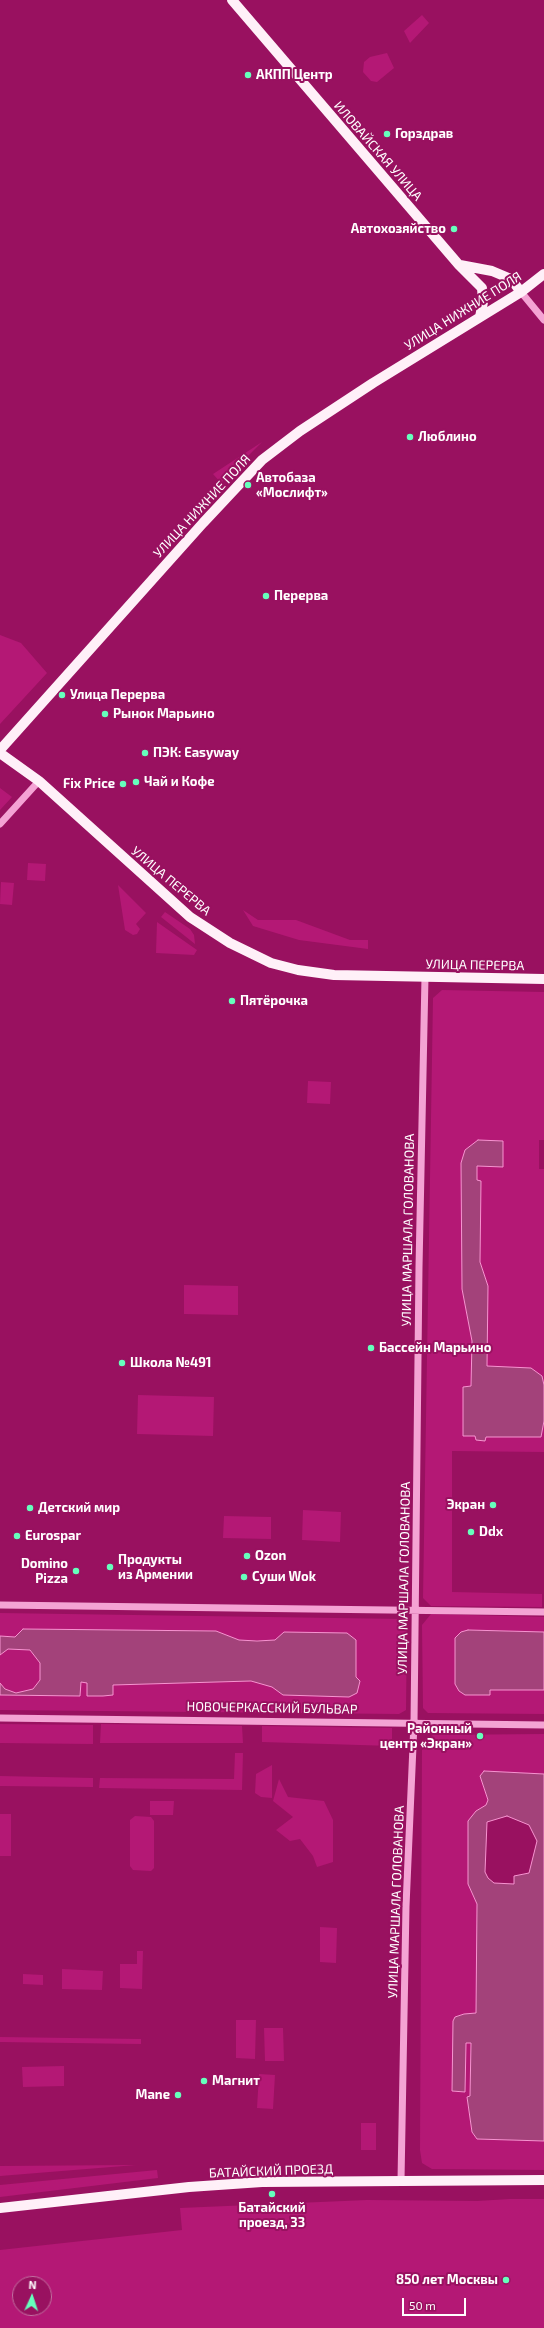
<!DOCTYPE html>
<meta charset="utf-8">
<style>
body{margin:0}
#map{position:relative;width:544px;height:2328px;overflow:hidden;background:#991160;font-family:"Exo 2",sans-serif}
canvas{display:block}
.north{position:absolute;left:12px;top:2276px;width:40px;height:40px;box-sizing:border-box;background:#991160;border:1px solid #c270a0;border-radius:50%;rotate:3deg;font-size:11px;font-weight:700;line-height:16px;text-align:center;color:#fff}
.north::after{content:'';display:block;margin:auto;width:14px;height:18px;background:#66ffbc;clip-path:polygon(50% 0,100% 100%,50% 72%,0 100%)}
.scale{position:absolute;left:402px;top:2298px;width:64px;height:18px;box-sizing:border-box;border:2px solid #fff;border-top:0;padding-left:5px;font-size:12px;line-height:14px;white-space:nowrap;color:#fff;-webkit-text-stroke:3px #991160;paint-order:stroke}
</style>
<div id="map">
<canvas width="544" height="2328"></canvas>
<div class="north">N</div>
<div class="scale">50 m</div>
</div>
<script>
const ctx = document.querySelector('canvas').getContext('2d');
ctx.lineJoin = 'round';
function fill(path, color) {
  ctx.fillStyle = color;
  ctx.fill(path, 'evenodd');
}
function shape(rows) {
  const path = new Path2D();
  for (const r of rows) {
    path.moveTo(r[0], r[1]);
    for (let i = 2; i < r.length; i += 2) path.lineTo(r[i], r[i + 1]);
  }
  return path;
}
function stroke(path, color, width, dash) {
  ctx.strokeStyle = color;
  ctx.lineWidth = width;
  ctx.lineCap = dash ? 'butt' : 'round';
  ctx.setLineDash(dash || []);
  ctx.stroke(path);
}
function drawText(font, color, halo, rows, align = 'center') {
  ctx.font = font + ' "Exo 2",sans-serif';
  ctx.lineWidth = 4;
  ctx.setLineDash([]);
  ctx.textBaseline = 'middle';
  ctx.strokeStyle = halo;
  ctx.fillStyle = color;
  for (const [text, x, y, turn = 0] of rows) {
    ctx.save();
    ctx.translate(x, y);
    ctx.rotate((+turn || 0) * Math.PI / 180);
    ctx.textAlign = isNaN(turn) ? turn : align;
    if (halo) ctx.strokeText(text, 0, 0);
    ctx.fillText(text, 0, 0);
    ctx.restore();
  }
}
const green = shape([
 [422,15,429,23,410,43,404,31],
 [387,53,394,68,377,82,371,81,363,72,364,62,370,57],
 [262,442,221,483,213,474],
 [0,635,21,643,47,673,0,724],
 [0,788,12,797,0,810],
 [28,863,46,864,45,881,27,880],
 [1,882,14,883,12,905,0,904],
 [118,885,146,913,136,924,140,929,137,934,133,935,125,930],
 [243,910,258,920,296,920,350,940,368,940,368,949,299,940,253,926],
 [165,912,190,929,194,935,195,944,161,917],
 [157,922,197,950,194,955,156,953],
 [442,990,544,992,544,1140,539,1140,539,1169,544,1169,544,1385,542,1376,531,1368,487,1367,488,1286,480,1262,481,1181,477,1181,477,1166,503,1166,478,1140,462,1289,472,1341,471,1386,464,1387,463,1435,475,1436,485,1440,486,1437,541,1437,544,1421,544,1452,452,1451,452,1592,542,1594,542,1607,431,1606,423,1598,433,998],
 [308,1081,331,1082,330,1104,307,1103],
 [184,1285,238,1286,238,1315,184,1314],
 [138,1395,214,1397,213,1436,137,1434],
 [303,1510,341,1512,340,1542,302,1540],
 [224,1516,271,1517,271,1539,223,1538],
 [0,1613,403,1619,407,1625,406,1710,399,1714,0,1710,0,1695,79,1696,81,1682,87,1682,88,1696,113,1685,251,1681,272,1687,283,1695,356,1677,356,1665,275,1640,239,1640,216,1631,23,1629,16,1637,0,1636],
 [431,1614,544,1617,544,1632,468,1630,461,1632,455,1638,455,1684,459,1691,490,1695,490,1690,544,1690,544,1714,428,1713,423,1708,422,1625],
 [8,1649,30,1650,36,1655,40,1663,41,1673,40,1680,33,1689,16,1693,5,1689,0,1683,0,1655],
 [0,1724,93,1725,93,1744,0,1743],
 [101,1724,242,1726,243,1743,100,1743],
 [262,1726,392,1728,392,1746,262,1742],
 [544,1734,544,1774,484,1771,483,1786,488,1800,486,1805,476,1811,468,1884,477,1904,476,2014,464,2014,455,2017,453,2091,465,2092,466,2043,471,2043,470,2096,467,2097,472,2132,477,2139,544,2141,544,2170,432,2169,422,2163,420,2150,422,1748,425,1739,433,1735],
 [235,1753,243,1753,242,1790,99,1788,100,1778,234,1779],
 [272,1765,272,1798,261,1797,255,1793,256,1774],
 [0,1776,93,1778,93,1787,0,1786],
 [279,1779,288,1797,324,1801,333,1820,333,1862,317,1867,313,1856,300,1839,290,1841,276,1830,293,1817,273,1801],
 [150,1801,174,1801,173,1815,150,1815],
 [0,1814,11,1814,11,1856,0,1856],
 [135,1816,151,1817,154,1821,154,1868,151,1871,133,1870,130,1866,130,1820],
 [320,1927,337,1928,336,1963,320,1962],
 [137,1951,143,1951,142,1989,120,1988,120,1964,137,1964],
 [62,1969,103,1971,102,1990,62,1989],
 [23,1974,43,1975,43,1985,23,1984],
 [236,2020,256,2020,255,2059,236,2058],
 [264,2028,283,2028,284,2061,265,2061],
 [0,2037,141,2039,141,2044,0,2042],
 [64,2066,64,2086,23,2087,22,2067],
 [259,2074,275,2075,273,2109,257,2108],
 [361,2123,376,2123,376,2150,361,2150],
 [136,2165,0,2176,0,2166],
 [157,2170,158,2178,0,2197,0,2185],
 [510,2199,544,2199,544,2328,0,2328,0,2250,182,2230,180,2208,367,2200,477,2201],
 [20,2284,44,2284,44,2308,20,2308]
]);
const water = shape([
 [478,1140,503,1141,503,1167,477,1166,477,1180,481,1181,480,1262,488,1286,487,1366,531,1368,542,1376,544,1385,544,1421,541,1437,486,1437,485,1441,476,1440,475,1436,463,1436,463,1387,471,1386,472,1341,462,1289,461,1163,465,1150,478,1140],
 [23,1629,216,1631,239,1640,257,1641,275,1640,284,1632,347,1633,356,1640,356,1677,360,1681,357,1693,349,1697,283,1695,272,1687,251,1681,113,1685,113,1695,103,1696,87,1696,87,1683,81,1682,80,1696,0,1695,0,1683,5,1689,16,1693,33,1689,40,1680,40,1663,30,1650,8,1649,0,1655,0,1636,15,1637,23,1629],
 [468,1630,544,1632,544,1690,490,1690,490,1695,465,1695,459,1691,455,1684,455,1638,461,1632,468,1630],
 [484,1771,544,1774,544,2141,477,2139,472,2132,467,2097,470,2096,471,2043,466,2043,465,2092,452,2091,453,2021,455,2017,464,2014,476,2013,477,1904,468,1884,468,1821,476,1811,486,1805,488,1800,480,1776,484,1771],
 [507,1816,529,1825,537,1841,529,1873,514,1876,514,1884,494,1883,488,1878,485,1872,487,1822,507,1816]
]);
const minor = shape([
 [521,292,544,320],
 [0,824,39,781],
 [0,1605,544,1612],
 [0,1718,544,1725],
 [401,2180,406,1906,414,1723,419,1267,425,977]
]);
const major = shape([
 [232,0,459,265,482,288,483,302,480,317],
 [460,265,492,271,511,279,521,292],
 [0,750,203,523,262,460,300,431,373,383,521,292,544,274],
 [0,753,39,781,190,917,230,943,271,963,298,970,334,975,544,979],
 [0,2208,189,2187,262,2182,544,2180]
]);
const markers = [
 [248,75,4,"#66ffbc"],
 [387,134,4,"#66ffbc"],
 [454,229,4,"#66ffbc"],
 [410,437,4,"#66ffbc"],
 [248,485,4,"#66ffbc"],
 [266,596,4,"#66ffbc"],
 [62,695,4,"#66ffbc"],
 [105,714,4,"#66ffbc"],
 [145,753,4,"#66ffbc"],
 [136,782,4,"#66ffbc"],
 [123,784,4,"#66ffbc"],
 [232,1001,4,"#66ffbc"],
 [371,1348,4,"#66ffbc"],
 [122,1363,4,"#66ffbc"],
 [493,1505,4,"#66ffbc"],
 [30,1508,4,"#66ffbc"],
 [471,1532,4,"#66ffbc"],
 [17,1536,4,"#66ffbc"],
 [247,1556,4,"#66ffbc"],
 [110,1567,4,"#66ffbc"],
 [76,1571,4,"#66ffbc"],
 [244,1577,4,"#66ffbc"],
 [480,1736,4,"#66ffbc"],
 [204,2081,4,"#66ffbc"],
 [178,2095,4,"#66ffbc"],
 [272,2194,4,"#66ffbc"],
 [506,2280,4,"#66ffbc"]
];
const poiNames = [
 ["АКПП Центр",256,75],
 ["Горздрав",395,134],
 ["Автохозяйство",446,229,"right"],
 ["Люблино",418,437],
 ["Автобаза",256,478],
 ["«Мослифт»",256,493],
 ["Перерва",274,596],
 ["Улица Перерва",70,695],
 ["Рынок Марьино",113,714],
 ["ПЭК: Easyway",153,753],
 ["Чай и Кофе",144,782],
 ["Fix Price",115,784,"right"],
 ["Пятёрочка",240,1001],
 ["Бассейн Марьино",379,1348],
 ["Школа №491",130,1363],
 ["Экран",485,1505,"right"],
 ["Детский мир",38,1508],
 ["Ddx",479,1532],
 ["Eurospar",25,1536],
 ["Ozon",255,1556],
 ["Продукты",118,1560],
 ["из Армении",118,1575],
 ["Domino",68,1564,"right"],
 ["Pizza",68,1579,"right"],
 ["Суши Wok",252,1577],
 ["Районный",472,1729,"right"],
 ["центр «Экран»",472,1744,"right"],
 ["Магнит",212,2081],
 ["Mane",170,2095,"right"],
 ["Батайский",272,2208,"center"],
 ["проезд, 33",272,2223,"center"],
 ["850 лет Москвы",498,2280,"right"]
];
const streetNames = [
 ["ИЛОВАЙСКАЯ УЛИЦА",378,151,49],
 ["УЛИЦА НИЖНИЕ ПОЛЯ",463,311,-32],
 ["УЛИЦА НИЖНИЕ ПОЛЯ",202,506,-47],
 ["УЛИЦА ПЕРЕРВА",171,881,40],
 ["УЛИЦА ПЕРЕРВА",475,965,1],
 ["УЛИЦА МАРШАЛА ГОЛОВАНОВА",408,1230,-89],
 ["УЛИЦА МАРШАЛА ГОЛОВАНОВА",404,1578,-89],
 ["НОВОЧЕРКАССКИЙ БУЛЬВАР",272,1708,1],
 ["УЛИЦА МАРШАЛА ГОЛОВАНОВА",396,1902,-88],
 ["БАТАЙСКИЙ ПРОЕЗД",271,2171,-2]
];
fill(green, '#b41875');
fill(water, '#a3427a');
stroke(water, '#f794d1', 1);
stroke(minor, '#f4a3d4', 7);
stroke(major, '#fff0f8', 10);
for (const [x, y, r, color] of markers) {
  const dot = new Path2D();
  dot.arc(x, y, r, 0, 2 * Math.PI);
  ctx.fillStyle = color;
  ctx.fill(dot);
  stroke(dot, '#991160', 1.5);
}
drawText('bold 13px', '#fff', '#991160', poiNames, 'left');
drawText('13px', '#fff', '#991160', streetNames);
</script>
